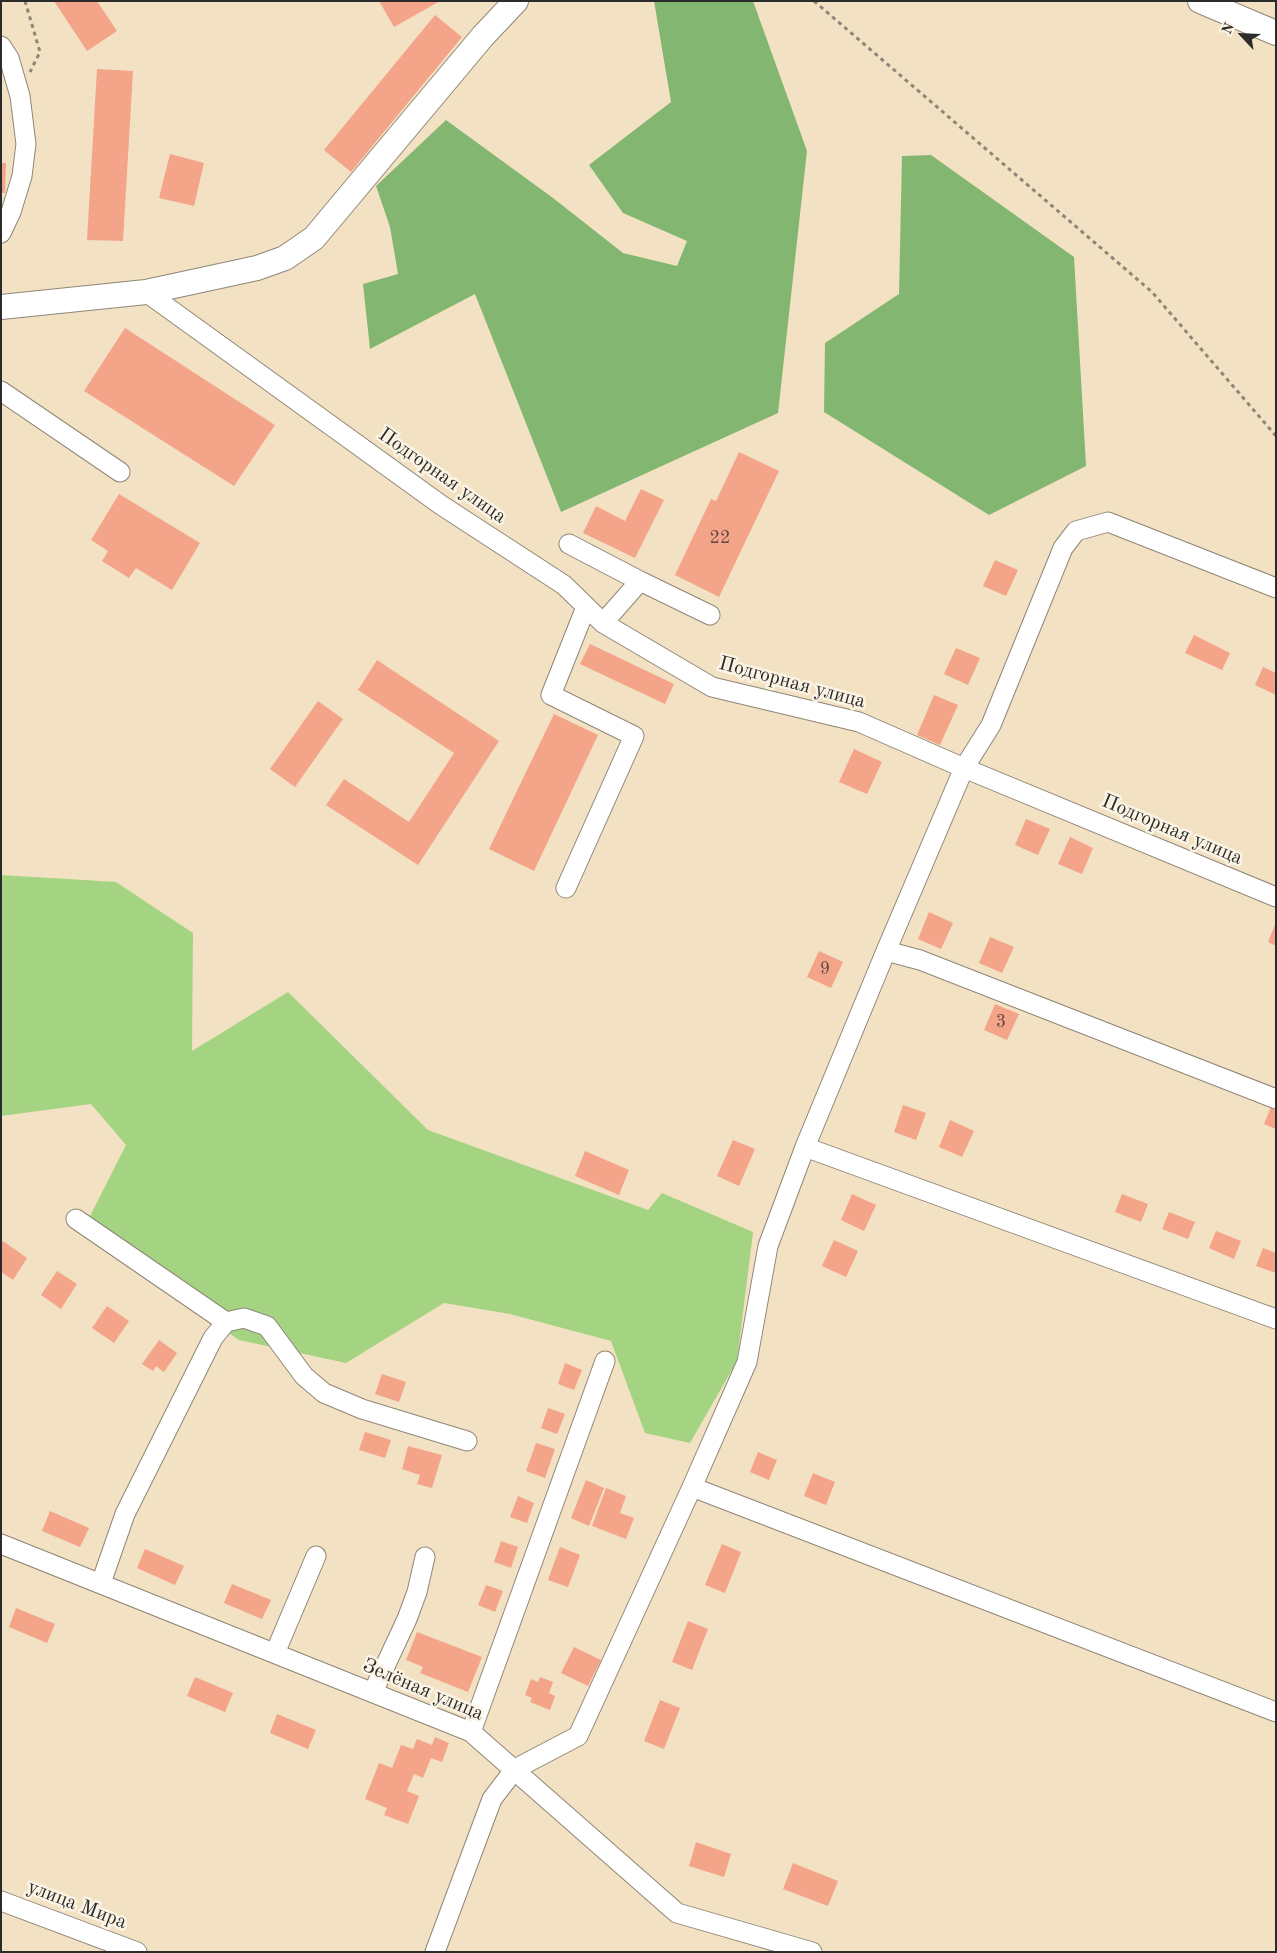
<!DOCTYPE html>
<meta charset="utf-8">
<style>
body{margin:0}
#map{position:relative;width:1277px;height:1953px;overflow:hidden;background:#f3e1c3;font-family:"Old Standard TT",serif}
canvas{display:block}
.frame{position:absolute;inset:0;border:2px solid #2b2b2b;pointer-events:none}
.north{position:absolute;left:1217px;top:10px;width:50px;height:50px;-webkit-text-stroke:4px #fcf5e5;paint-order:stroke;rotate:295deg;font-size:14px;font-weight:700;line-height:20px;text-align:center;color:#2b2b2b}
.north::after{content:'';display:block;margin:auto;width:18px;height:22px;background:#2b2b2b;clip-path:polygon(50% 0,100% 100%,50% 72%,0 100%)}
</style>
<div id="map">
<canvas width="1277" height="1953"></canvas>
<div class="frame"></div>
<div class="north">N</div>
</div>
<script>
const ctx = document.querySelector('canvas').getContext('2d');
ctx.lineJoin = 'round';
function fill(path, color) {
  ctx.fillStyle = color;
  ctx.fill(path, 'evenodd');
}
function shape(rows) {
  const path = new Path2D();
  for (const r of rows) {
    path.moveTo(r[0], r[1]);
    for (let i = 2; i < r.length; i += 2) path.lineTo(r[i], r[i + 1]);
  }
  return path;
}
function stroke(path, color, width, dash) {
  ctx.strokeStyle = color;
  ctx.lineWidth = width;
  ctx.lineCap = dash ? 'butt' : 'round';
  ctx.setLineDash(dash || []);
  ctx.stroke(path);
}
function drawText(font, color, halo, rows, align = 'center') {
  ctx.font = font + ' "Old Standard TT",serif';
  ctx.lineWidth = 5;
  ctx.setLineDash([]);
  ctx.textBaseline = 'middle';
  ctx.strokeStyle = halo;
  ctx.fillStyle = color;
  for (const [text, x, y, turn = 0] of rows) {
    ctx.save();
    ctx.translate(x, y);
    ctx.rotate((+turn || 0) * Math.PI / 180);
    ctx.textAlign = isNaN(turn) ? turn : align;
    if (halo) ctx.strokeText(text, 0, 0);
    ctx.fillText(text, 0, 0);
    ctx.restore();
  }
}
const green = shape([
 [1,875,116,882,193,933,192,1051,288,992,428,1130,648,1210,662,1193,753,1232,737,1361,690,1443,645,1433,611,1341,510,1314,444,1303,346,1363,239,1340,123,1261,83,1230,126,1145,91,1104,1,1116]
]);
const forest = shape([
 [654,1,753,1,807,151,778,413,561,512,475,294,370,349,363,284,398,274,390,227,376,186,446,120,553,198,623,253,677,266,687,241,623,213,589,165,671,102],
 [931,155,1074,257,1086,466,989,515,824,412,825,343,899,294,902,156]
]);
const building = shape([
 [54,1,97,1,117,31,87,51],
 [379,1,440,1,394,27],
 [435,15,462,37,351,172,324,150],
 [97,69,133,71,123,241,87,240],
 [170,154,204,163,194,206,159,198],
 [1,163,6,163,5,193,1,193],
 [125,328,275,425,234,486,84,391],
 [739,452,779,471,719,597,675,575,711,499,716,501],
 [641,489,664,500,635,558,583,533,596,506,625,521],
 [119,494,200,543,172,590,136,568,129,578,102,561,108,551,91,540],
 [995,560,1018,570,1006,596,983,586],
 [1194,635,1230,653,1222,670,1185,653],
 [590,644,674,684,665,704,580,664],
 [956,648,980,658,968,685,944,674],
 [377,660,499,741,418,865,326,805,344,779,409,822,454,753,358,690],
 [1263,667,1276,673,1276,695,1255,685],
 [934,695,958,705,940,745,917,735],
 [318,701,343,719,295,787,270,769],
 [554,714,598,735,534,871,489,849],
 [854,749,882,762,867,794,839,782],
 [1026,819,1050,829,1038,855,1015,845],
 [1070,837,1093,848,1082,874,1058,864],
 [929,912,953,923,941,949,918,939],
 [1276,922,1276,946,1268,942],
 [990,937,1014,947,1002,973,979,963],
 [819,951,843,962,831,988,807,977],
 [995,1004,1019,1014,1007,1040,984,1030],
 [903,1105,926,1113,916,1140,894,1132],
 [1271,1107,1276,1109,1276,1129,1264,1124],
 [950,1120,974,1131,962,1157,939,1147],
 [733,1140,755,1149,739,1186,717,1176],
 [585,1151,629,1170,619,1195,575,1176],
 [852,1194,876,1205,864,1231,841,1220],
 [1122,1194,1148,1204,1141,1222,1115,1212],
 [1169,1212,1195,1222,1188,1239,1162,1229],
 [1216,1231,1241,1241,1234,1259,1209,1248],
 [834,1240,858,1251,846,1277,822,1266],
 [3,1241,27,1258,13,1280,1,1272,1,1244],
 [1263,1248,1276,1253,1276,1273,1256,1266],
 [57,1271,77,1284,61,1309,41,1295],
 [107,1306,129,1321,114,1343,92,1328],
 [159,1340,177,1353,164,1372,156,1366,153,1371,142,1364],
 [565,1363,582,1370,574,1390,558,1384],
 [382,1374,406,1382,399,1402,375,1394],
 [548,1408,565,1414,557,1434,541,1428],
 [365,1432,391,1440,385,1458,359,1450],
 [536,1443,555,1449,545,1478,526,1471],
 [408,1446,442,1455,432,1488,417,1484,420,1475,402,1469],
 [758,1452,777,1460,769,1480,750,1472],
 [813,1473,835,1482,826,1505,804,1496],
 [586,1480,604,1488,589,1526,571,1518],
 [606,1488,626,1496,620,1513,634,1518,626,1539,592,1526],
 [518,1496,534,1503,527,1523,510,1517],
 [50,1511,89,1528,80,1547,42,1531],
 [501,1541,518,1547,511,1568,494,1562],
 [722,1544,741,1552,725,1593,705,1585],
 [560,1547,580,1555,568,1587,548,1580],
 [145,1549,184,1566,175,1585,137,1568],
 [232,1584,271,1600,262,1619,224,1603],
 [486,1585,503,1591,495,1612,478,1605],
 [16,1608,55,1624,47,1643,9,1627],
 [688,1621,708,1629,692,1670,672,1662],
 [417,1632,482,1657,468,1692,420,1673,423,1667,406,1660],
 [574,1647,601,1660,588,1686,561,1673],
 [195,1677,233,1693,225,1712,187,1696],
 [540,1677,553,1682,549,1693,555,1696,550,1710,530,1702,532,1698,525,1695,531,1679,538,1682],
 [660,1700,680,1708,664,1749,644,1741],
 [277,1714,316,1730,308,1749,270,1733],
 [435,1737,449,1743,442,1762,431,1758,423,1778,414,1774,407,1791,419,1796,408,1824,384,1815,387,1808,365,1799,379,1763,392,1768,401,1745,413,1749,417,1739,432,1745],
 [696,1842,731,1854,724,1877,689,1866],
 [793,1863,838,1881,828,1906,783,1889]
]);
const path = shape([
 [25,1,40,52,30,72],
 [814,1,1152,292,1276,436]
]);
const minor = shape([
 [1,46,9,58,20,96,26,144,22,176,11,212,1,233],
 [146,292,441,505,564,585,603,623,712,687,859,722,964,768,1276,897],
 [1,391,120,472],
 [569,544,640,581],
 [603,623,640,581,710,615],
 [566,888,634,736,551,695,586,607],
 [886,951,920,960,1276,1099],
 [805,1147,1276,1319],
 [76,1219,226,1322],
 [692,1487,1276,1712],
 [1,1544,471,1732,677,1913,812,1952],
 [101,1583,125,1514,213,1338,226,1322,244,1318,267,1326,304,1376,324,1393,362,1409,467,1441],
 [275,1653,316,1556],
 [373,1692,407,1619,417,1592,425,1557],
 [471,1732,605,1361],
 [1,1901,137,1952],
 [435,1952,492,1799,515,1769,578,1736,692,1487,747,1362,768,1246,805,1147,886,951,964,768,991,725,1063,548,1076,531,1108,522,1276,588]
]);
const major = shape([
 [1200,1,1276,33],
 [1,307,146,292,257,268,285,258,314,238,483,36,516,1]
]);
const numberNames = [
 ["22",720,538],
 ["9",825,969],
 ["3",1001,1022]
];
const streetNames = [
 ["Подгорная улица",442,476,35],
 ["Подгорная улица",792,683,15],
 ["Подгорная улица",1172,830,23],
 ["Зелёная улица",423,1690,23],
 ["улица Мирa",77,1905,21]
];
fill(green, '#a4d482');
fill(forest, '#83b670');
fill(building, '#f4a489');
stroke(minor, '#8f8677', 21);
stroke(major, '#8f8677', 26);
stroke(path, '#8f8677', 3, [4, 4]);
stroke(minor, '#fff', 19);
stroke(major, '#fff', 24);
drawText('18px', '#5d4942', null, numberNames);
drawText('20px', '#2b2b2b', '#fcf5e5', streetNames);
</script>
